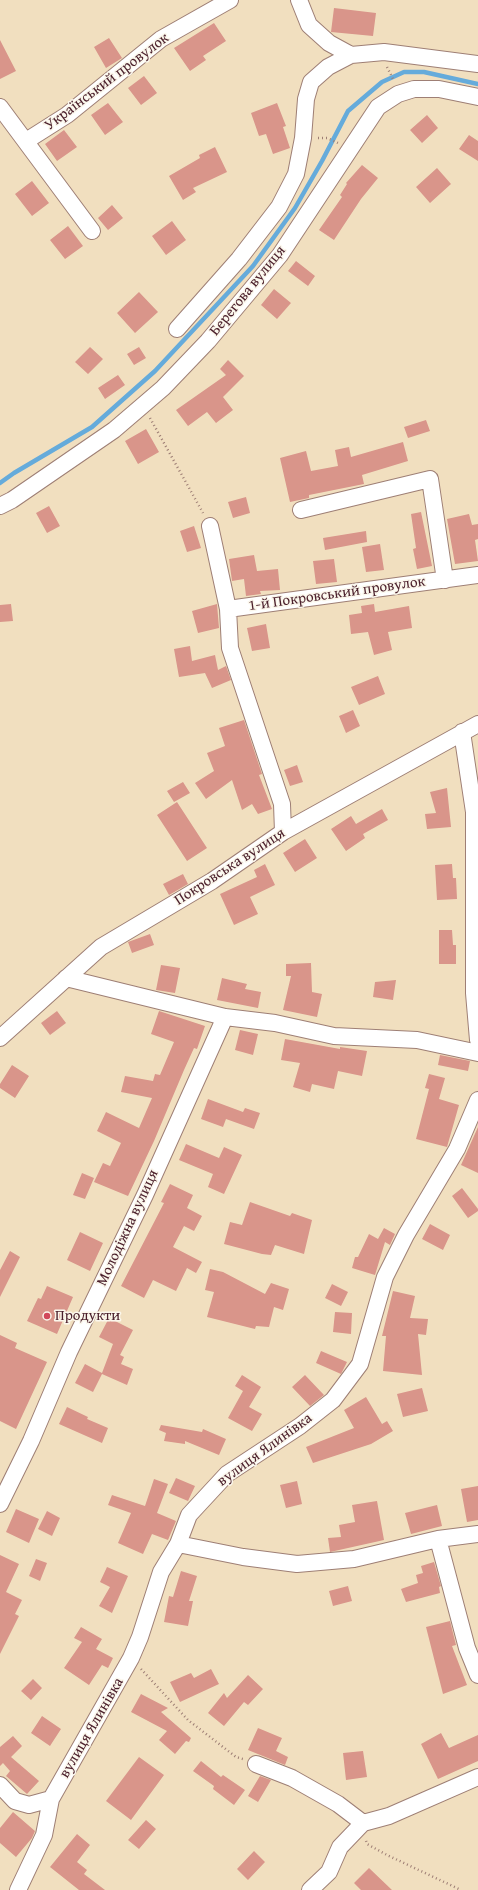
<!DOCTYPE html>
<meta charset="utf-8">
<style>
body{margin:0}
canvas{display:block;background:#f1dfbf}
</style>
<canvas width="478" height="1890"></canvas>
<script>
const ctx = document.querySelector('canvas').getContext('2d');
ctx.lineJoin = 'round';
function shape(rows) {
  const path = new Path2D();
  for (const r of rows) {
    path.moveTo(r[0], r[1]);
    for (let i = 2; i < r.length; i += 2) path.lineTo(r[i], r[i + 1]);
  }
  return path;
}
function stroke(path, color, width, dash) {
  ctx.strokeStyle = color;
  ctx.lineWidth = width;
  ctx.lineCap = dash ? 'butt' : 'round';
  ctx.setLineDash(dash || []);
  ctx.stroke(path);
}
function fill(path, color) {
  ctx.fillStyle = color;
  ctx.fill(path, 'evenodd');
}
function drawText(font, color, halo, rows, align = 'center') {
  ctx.font = font + ' "Gentium Book Plus",serif';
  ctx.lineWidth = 3;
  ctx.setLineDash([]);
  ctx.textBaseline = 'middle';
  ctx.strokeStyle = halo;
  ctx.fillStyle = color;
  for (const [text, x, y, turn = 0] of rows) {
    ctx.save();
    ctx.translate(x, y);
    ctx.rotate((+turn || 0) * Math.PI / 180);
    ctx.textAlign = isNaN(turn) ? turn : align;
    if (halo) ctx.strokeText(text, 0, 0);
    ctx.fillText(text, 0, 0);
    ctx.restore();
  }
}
const stream = shape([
 [0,483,14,473,92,427,155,371,253,266,295,208,322,161,348,111,382,82,404,72,424,72,478,84]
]);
const building = shape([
 [334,8,376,13,373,36,331,32],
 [214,23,226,41,203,56,206,60,190,71,174,48],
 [109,38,122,58,106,68,94,47],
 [0,40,16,71,0,79],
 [144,76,157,93,141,105,128,88],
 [108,103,123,122,105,135,91,115],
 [277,103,286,126,283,127,290,148,273,154,266,134,259,136,251,113],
 [427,115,438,128,422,143,410,130],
 [64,130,77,147,57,161,45,144],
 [469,135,478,141,478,161,459,149],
 [215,147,227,172,193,188,196,192,183,200,169,176,200,158,199,155],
 [362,165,378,178,361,199,334,240,319,230,342,197,340,195,347,184,346,183],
 [437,168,451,184,430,203,416,187],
 [32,181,49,203,32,216,15,194],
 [112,205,123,218,108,230,98,218],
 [172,221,186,240,166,255,152,236],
 [68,226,83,246,65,259,50,240],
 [296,261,315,276,308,286,288,271],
 [274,289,291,303,277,319,261,305],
 [139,292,158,312,135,333,117,313],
 [90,347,103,359,88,374,75,362],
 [139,347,146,358,134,365,127,354],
 [228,360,244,376,223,397,233,410,216,423,207,412,188,426,176,410,226,375,220,369],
 [118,375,125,385,105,399,98,388],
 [426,420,430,431,408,438,404,427],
 [146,429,159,452,138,464,125,441],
 [403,442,408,461,362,475,364,484,309,495,309,498,290,502,280,458,306,451,311,471,338,466,335,450,349,447,351,457],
 [246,497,250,513,233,518,228,502],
 [49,506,60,526,47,533,36,513],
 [421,512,432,566,417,569,413,549,416,548,411,514],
 [469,514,472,525,478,524,478,539,475,540,478,561,455,564,447,519],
 [194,526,201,548,187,552,180,531],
 [366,531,367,542,325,550,323,538],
 [380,544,384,570,366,572,362,547],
 [254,555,257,571,278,569,280,590,260,591,261,594,246,596,244,579,232,581,229,559],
 [334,559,337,582,316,584,313,561],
 [11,604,13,621,0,622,0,605],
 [217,604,219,628,198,633,192,611],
 [374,604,375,612,409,606,412,628,388,632,392,650,374,655,368,632,351,634,349,615,362,613,361,606],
 [266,624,270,648,252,651,247,628],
 [190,646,192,661,215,655,218,670,226,666,231,680,212,688,205,673,179,677,174,649],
 [378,676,385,694,359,705,351,687],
 [353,710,360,726,346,733,339,716],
 [244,720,262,774,259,775,272,809,258,814,252,804,242,810,232,780,206,799,195,783,214,771,207,753,225,746,219,728],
 [297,765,303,782,290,786,284,770],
 [183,782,190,793,174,802,167,791],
 [447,788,451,827,427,829,425,814,436,813,430,792],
 [177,802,207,848,187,861,157,815],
 [382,809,388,820,363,834,365,838,346,851,331,829,351,816,356,824],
 [305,839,317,858,295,872,283,853],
 [265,864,275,885,250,897,258,914,234,925,220,894,257,877,254,870],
 [452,864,453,878,456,878,457,899,437,900,435,865],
 [183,874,188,884,169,895,163,884],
 [439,930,452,930,453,945,456,945,456,964,439,964],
 [150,934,154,945,132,953,128,942],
 [311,963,312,992,322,994,317,1017,283,1010,291,976,286,976,286,964],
 [161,965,180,968,175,993,156,990],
 [222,978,247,984,245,989,261,992,258,1008,217,1000],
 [396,980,393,1000,373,997,375,982],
 [57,1011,66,1023,50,1035,41,1023],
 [159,1011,205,1026,197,1049,194,1048,184,1070,154,1141,128,1196,94,1182,103,1163,110,1166,121,1143,97,1131,106,1112,139,1128,152,1098,121,1092,125,1076,153,1081,155,1074,160,1075,174,1042,151,1034],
 [240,1030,258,1034,253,1055,235,1050],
 [285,1039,340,1049,340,1047,367,1051,362,1076,338,1071,334,1089,312,1084,310,1092,293,1087,300,1063,281,1060],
 [440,1055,470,1061,468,1071,438,1065],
 [12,1065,29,1076,15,1098,0,1088,0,1084],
 [429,1074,445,1078,439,1099,459,1105,447,1147,416,1139,429,1089,425,1088],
 [208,1099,243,1112,245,1108,260,1113,254,1129,226,1119,223,1127,201,1119],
 [478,1127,478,1173,461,1165],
 [186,1144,219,1158,224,1147,242,1155,224,1194,208,1187,213,1174,179,1160],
 [82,1173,94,1178,85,1199,73,1195],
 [170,1184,193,1195,187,1208,202,1216,194,1231,184,1226,173,1247,202,1262,196,1273,187,1268,176,1291,153,1280,144,1298,121,1286,164,1203,161,1202],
 [462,1188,478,1209,478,1211,468,1218,452,1196],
 [250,1202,290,1216,292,1213,312,1220,304,1254,275,1245,271,1255,262,1254,224,1244,230,1222,242,1225],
 [430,1224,450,1235,443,1250,422,1239],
 [384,1228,395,1234,390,1245,385,1242,375,1275,352,1268,355,1257,358,1257,369,1234,378,1239],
 [80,1232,103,1243,90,1271,67,1260],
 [10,1251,20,1257,0,1297,0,1270],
 [210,1269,223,1272,265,1294,271,1283,289,1289,283,1310,274,1307,269,1327,256,1326,255,1329,207,1317,214,1292,205,1290],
 [332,1284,348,1292,341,1306,325,1298],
 [47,1286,73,1297,57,1334,27,1321,38,1298,41,1299],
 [393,1291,415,1296,410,1318,428,1319,426,1335,418,1334,422,1375,383,1371,386,1336,382,1336],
 [335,1312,352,1313,351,1334,333,1332],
 [109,1318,133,1330,120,1355,124,1357,121,1364,133,1369,127,1385,102,1374,93,1392,75,1383,85,1364,102,1373,113,1344,99,1337],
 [0,1335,17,1343,15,1348,47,1362,16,1429,0,1421],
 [321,1351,347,1362,341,1374,316,1363],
 [242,1375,261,1387,249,1407,262,1414,252,1431,228,1418,243,1391,235,1386],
 [305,1375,324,1395,310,1406,292,1387],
 [422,1388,428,1411,403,1417,397,1394],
 [366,1397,382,1424,387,1421,393,1431,371,1444,313,1463,306,1447,354,1428,344,1410],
 [67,1407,88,1417,87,1419,108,1428,102,1443,59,1424],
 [161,1425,202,1432,203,1429,226,1439,219,1455,185,1441,185,1444,164,1441,166,1433,159,1430],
 [176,1478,195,1486,188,1501,169,1493],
 [154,1479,168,1484,157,1513,176,1521,168,1540,152,1534,143,1554,118,1543,131,1513,108,1505,112,1495,145,1506],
 [297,1481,302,1504,286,1508,280,1485],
 [478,1486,478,1520,467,1522,461,1489],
 [377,1501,384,1540,330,1552,328,1538,341,1537,339,1525,355,1522,352,1505],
 [437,1505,442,1526,411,1534,405,1513],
 [16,1509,39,1519,29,1543,6,1532],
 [47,1511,60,1518,52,1536,38,1529],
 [0,1555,19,1564,6,1592,22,1600,15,1614,19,1616,0,1654],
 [36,1559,47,1563,40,1581,29,1576],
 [434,1562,441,1586,439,1587,440,1593,406,1602,401,1589,418,1583,416,1575,423,1573,421,1566],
 [107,1567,128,1576,112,1613,99,1606,110,1587,100,1582],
 [181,1571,197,1576,189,1601,193,1601,188,1626,164,1622,169,1596,173,1597],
 [348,1586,352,1601,333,1606,329,1591],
 [450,1621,456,1645,452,1646,467,1685,443,1694,426,1627],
 [81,1627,102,1639,96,1649,113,1658,108,1668,102,1665,89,1685,64,1668,82,1642,74,1638],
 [211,1669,219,1684,180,1702,170,1682,191,1673,194,1678],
 [248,1675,263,1689,248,1705,244,1702,224,1726,208,1713,224,1693,227,1698],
 [33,1679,42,1688,31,1700,21,1691],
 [141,1694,168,1708,161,1712,191,1738,189,1742,186,1741,175,1754,159,1740,167,1731,131,1712],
 [42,1716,61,1729,50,1746,31,1733],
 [258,1728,282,1738,276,1751,288,1757,285,1765,248,1750],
 [441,1733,449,1748,478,1735,478,1761,438,1779,421,1744],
 [13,1736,22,1746,11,1757,39,1781,27,1794,6,1776,10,1771,3,1763,0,1766,0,1747],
 [363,1751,367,1777,346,1780,343,1753],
 [139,1757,164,1775,131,1820,106,1801],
 [201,1761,221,1777,223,1775,245,1790,234,1805,213,1789,214,1786,193,1771],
 [260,1776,271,1780,258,1802,248,1796],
 [13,1812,35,1831,32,1838,16,1857,0,1843,0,1828],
 [146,1820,156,1829,139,1849,128,1840],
 [77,1834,90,1845,77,1862,87,1870,84,1874,105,1890,79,1890,50,1867],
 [254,1851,265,1862,248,1880,237,1869],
 [369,1868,392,1890,361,1890,354,1883]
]);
const path = shape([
 [387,67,394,81],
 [318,138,327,138,338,143],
 [150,418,203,513],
 [141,1669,188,1720,236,1757,243,1759],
 [366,1841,367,1844,387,1855,461,1890]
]);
const street = shape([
 [299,0,309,25,329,43,351,55],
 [0,107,92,231],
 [26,141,67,115,161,39,230,0],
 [177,329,239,259,279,207,296,174,303,138,306,99,311,82,328,67,351,55,384,52,478,64],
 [0,506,12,500,114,430,163,388,208,341,280,255,378,107,398,94,414,89,439,89,478,97],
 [301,510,430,479,445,580],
 [210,526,228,609,230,648,282,804,283,832],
 [228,609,478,575],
 [462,732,474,812,474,993,478,1040],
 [66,978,225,1017,275,1023,334,1036,417,1040,478,1053],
 [0,1038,101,947,212,881,283,832,478,724],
 [0,1504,31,1441,69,1352,145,1195,225,1017],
 [438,1539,467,1648,478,1675],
 [178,1544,243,1557,297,1564,354,1559,438,1539,478,1534],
 [256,1764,292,1778,338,1804,363,1823],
 [0,1785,15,1801,29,1805,51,1799],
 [18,1890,44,1835,51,1799,131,1658,140,1637,161,1572,178,1544,189,1515,227,1474,300,1426,333,1400,360,1364,385,1277,406,1235,457,1149,478,1100],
 [310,1890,329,1872,340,1847,363,1823,389,1816,478,1777]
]);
const markers = [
 [47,1316,4,"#d1495b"]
];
const streetNames = [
 ["Український провулок",107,82,-37],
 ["Берегова вулиця",248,291,-51],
 ["1-й Покровський провулок",337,594,-8],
 ["Покровська вулиця",230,867,-33],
 ["Молодіжна вулиця",128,1228,-65],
 ["вулиця Ялинівка",265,1450,-36],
 ["вулиця Ялинівка",92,1728,-60]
];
const poiNames = [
 ["Продукти",55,1316]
];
stroke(stream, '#65abdb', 4.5);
fill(building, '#d9958a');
stroke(street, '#9e7f75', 18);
stroke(path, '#9e7f75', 2.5, [1, 3]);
stroke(street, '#fff', 16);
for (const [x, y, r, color] of markers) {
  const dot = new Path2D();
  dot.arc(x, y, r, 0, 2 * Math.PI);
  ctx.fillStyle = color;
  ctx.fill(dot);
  stroke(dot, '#fbf7ec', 1.5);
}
drawText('15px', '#4a1f2b', '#fbf7ec', streetNames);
drawText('15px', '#4a1f2b', '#fbf7ec', poiNames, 'left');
</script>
